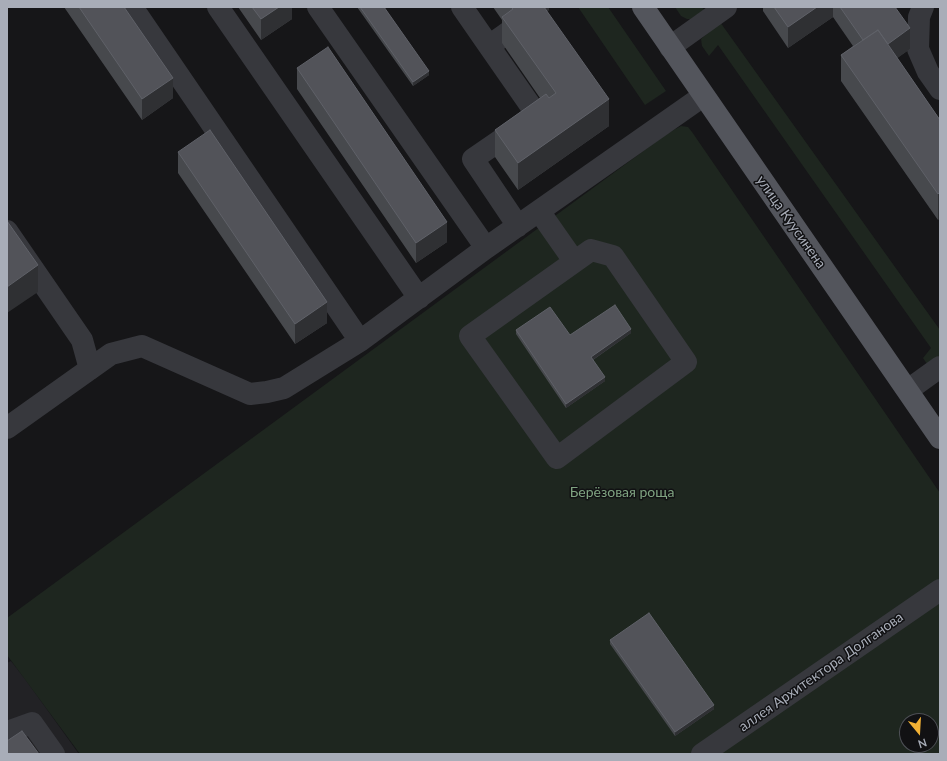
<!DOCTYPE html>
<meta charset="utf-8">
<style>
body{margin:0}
#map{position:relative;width:947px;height:761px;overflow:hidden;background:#161618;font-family:Lato,sans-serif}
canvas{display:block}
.frame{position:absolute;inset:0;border:8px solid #a8adb8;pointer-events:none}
.north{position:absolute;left:899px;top:713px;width:40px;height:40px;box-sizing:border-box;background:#111113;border:1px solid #4d4f55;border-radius:50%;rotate:162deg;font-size:11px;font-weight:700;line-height:16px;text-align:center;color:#a8adb8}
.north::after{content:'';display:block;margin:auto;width:14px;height:18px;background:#f2b134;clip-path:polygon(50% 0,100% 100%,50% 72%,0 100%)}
</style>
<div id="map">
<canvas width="947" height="761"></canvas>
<div class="frame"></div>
<div class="north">N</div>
</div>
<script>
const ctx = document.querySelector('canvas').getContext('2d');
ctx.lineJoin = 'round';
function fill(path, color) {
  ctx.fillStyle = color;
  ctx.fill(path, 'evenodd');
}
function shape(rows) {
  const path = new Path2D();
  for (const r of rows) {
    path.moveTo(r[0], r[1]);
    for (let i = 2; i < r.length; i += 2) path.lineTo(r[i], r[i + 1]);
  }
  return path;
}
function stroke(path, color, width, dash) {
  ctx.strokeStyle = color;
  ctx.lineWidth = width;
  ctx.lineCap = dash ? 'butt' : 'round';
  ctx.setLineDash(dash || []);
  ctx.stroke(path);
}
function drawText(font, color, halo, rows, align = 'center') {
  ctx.font = font + ' Lato,sans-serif';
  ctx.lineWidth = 3;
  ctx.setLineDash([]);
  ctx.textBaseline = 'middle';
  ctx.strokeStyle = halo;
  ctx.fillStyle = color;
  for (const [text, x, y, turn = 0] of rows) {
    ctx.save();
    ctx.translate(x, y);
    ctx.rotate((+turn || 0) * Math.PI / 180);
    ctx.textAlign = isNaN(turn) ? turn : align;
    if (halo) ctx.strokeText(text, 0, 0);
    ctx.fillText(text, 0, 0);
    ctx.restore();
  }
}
const built = shape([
 [11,661,25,679,79,754,7,754,7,663]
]);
const green = shape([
 [578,7,608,7,666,91,645,105],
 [675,7,702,7,704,10,691,19,687,19,681,16],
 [720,22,940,330,940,355,929,367,923,358,931,348,718,45,709,56,702,46,701,39],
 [681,126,688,127,692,132,940,493,940,754,80,754,7,655,7,618,668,133],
 [907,721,931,721,931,745,907,745]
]);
const minor = shape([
 [132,7,360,341],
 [218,7,419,298],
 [318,7,486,248],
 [462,7,489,46],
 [923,7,919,17,918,49,928,72,940,89],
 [510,31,489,46,537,115,473,159,518,226],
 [670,47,726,7],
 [539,211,574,261],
 [7,231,82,340,90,369],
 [591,250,613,256,686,362,557,458,470,336,591,250],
 [908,390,940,367],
 [7,428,111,354,142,346,250,394,267,392,284,388,360,341,486,248,703,96],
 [7,732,32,723,54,754],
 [702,754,940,590]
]);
const major = shape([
 [643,7,940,438]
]);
const wall = shape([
 [64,7,124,7,173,98,142,120],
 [238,7,292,7,292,19,261,40],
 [357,7,384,7,429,75,413,86],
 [493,7,549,7,549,10,547,11,609,126,518,190,495,157,495,130,540,98,502,43,502,20],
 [763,7,895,7,910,49,897,58,940,120,938,220,841,81,841,55,853,46,833,17,788,48,763,11],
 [297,68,447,242,416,263,297,89],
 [178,152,327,323,295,344,178,173],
 [516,330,570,335,631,333,593,360,605,381,566,408,516,334],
 [610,640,714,709,675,736,610,644]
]);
const shadedWall = shape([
 [279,7,292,7,292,19,261,40,261,19],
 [535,7,549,7,549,10,535,20],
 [817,7,833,7,833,17,788,48,788,27],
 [910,28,910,49,885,67,885,46],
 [429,71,429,75,413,86,413,82],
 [173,78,173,98,142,120,142,99],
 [609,99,609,126,518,190,518,163],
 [940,192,940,219,938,220,938,194],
 [447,222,447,242,416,263,416,243],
 [38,265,38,292,7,313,7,287],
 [327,302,327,323,295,344,295,324],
 [631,329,631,333,591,361,591,357],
 [605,377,605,381,566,408,566,404],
 [714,705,714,709,675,736,675,732]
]);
const building = shape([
 [79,7,124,7,173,78,142,99,79,7],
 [252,7,279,7,261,19,252,7],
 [360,7,384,7,429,71,413,82,360,7],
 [511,7,544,7,609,99,518,163,495,130,546,94,549,98,556,93,502,17,513,9,511,7],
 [774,7,817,7,788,27,774,7],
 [840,7,895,7,910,28,888,44,878,30,863,40,840,7],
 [878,30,940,120,940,192,938,194,841,55,878,30],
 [328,47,447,222,416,243,297,68,328,47],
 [210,130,327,302,295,324,178,152,210,130],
 [7,221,38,265,7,287,7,221],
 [615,305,631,329,591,357,605,377,566,404,516,330,550,307,570,335,615,305],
 [649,613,714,705,675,732,610,640,649,613],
 [22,731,39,754,7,754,7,741,22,731]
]);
const streetNames = [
 ["улица Куусинена",791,222,55],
 ["аллея Архитектора Долганова",821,672,-35]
];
const parkNames = [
 ["Берёзовая роща",622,492]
];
fill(built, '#222225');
fill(green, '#1e261f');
stroke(minor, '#37383d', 22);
stroke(major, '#53555c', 22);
fill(wall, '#47494d');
fill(shadedWall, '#2f3033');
fill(building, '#525359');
stroke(building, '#5f6168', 1);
drawText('14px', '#a8adb8', '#111113', streetNames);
drawText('14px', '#7fa381', '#111113', parkNames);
</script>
